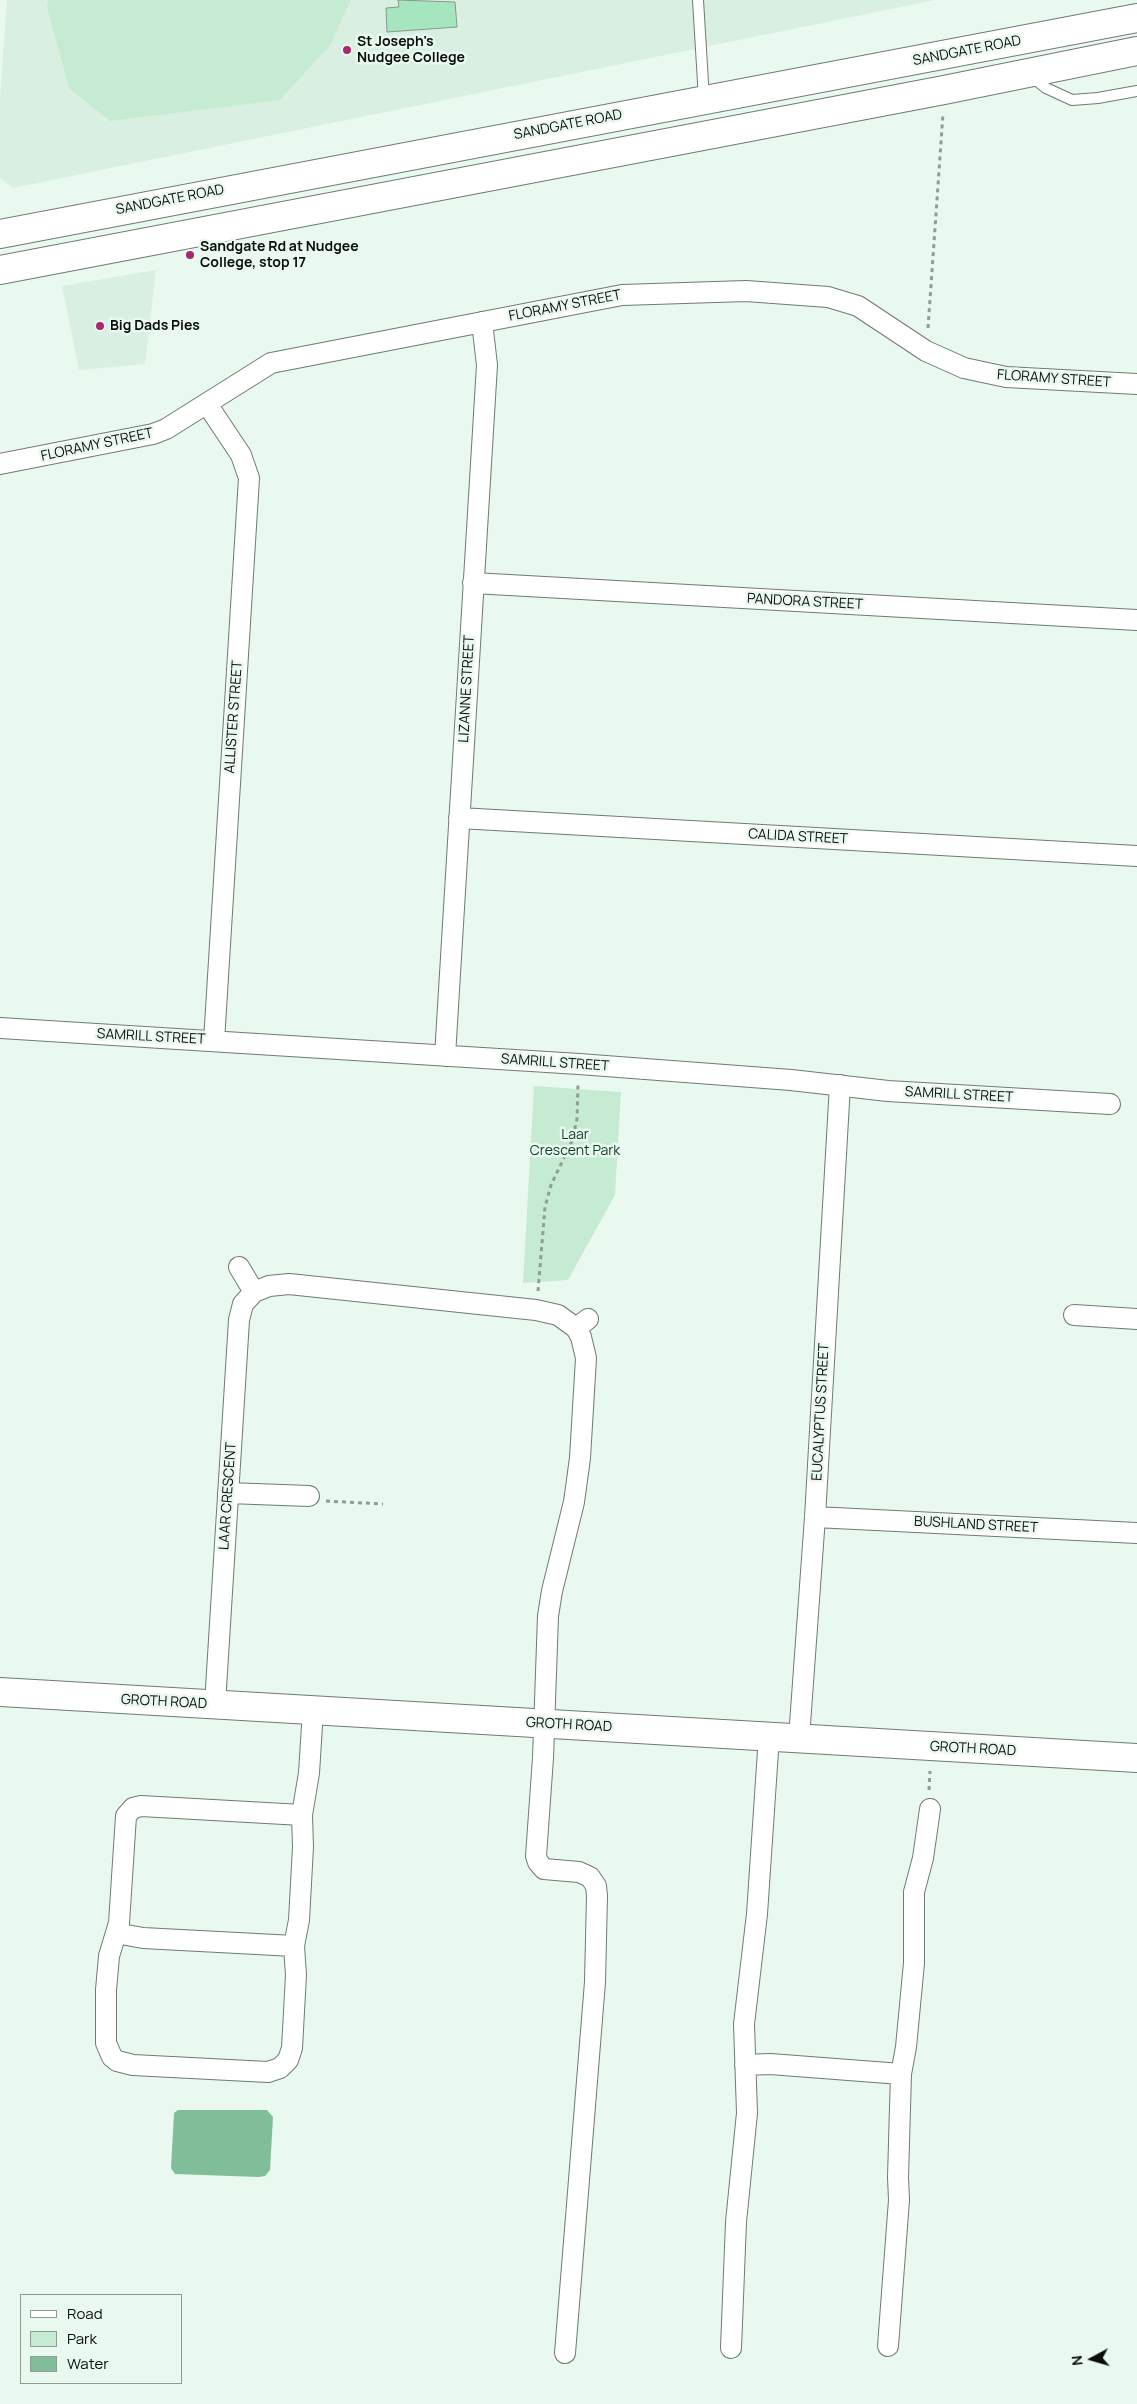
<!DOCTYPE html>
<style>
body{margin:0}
#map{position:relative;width:1137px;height:2404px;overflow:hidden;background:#eaf9ef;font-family:Manrope,sans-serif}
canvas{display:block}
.legend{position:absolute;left:20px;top:2294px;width:162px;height:90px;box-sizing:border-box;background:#eaf9ef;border:1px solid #909b94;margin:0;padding:6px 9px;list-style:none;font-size:15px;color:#090e0b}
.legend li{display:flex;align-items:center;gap:10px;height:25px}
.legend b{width:25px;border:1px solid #909b94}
.north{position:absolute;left:1067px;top:2334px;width:50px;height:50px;-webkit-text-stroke:4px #eaf9ef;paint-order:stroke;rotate:264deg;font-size:14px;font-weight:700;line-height:20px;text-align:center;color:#090e0b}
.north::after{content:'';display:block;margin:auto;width:18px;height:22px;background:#090e0b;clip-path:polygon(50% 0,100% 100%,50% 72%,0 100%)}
</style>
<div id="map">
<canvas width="1137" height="2404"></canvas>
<ul class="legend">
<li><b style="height:6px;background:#fff"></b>Road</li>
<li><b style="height:14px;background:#c5ebd3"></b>Park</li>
<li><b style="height:14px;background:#80be99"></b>Water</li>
</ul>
<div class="north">N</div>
</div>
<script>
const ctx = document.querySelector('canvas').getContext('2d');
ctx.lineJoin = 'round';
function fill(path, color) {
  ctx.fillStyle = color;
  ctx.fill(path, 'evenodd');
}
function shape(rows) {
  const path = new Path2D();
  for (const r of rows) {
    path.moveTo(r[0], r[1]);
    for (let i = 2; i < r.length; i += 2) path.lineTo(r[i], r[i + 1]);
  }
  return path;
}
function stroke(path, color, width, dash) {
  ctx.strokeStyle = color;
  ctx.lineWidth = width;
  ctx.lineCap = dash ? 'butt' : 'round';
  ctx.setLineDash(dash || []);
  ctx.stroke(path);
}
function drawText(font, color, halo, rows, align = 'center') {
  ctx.font = font + ' Manrope,sans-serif';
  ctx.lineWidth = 5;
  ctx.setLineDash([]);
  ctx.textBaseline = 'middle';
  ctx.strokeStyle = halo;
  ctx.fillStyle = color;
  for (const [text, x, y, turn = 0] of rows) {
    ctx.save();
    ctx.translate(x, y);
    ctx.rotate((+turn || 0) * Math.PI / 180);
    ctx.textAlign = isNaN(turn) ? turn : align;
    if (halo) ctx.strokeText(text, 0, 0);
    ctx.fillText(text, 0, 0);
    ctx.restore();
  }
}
const built = shape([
 [7,0,935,0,13,188,0,178,0,99],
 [156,270,145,364,79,370,62,286]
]);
const green = shape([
 [48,0,351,0,330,45,280,100,110,121,69,88,47,7],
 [534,1086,621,1092,615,1195,568,1280,523,1283]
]);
const water = shape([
 [178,2110,267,2110,273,2117,270,2170,265,2176,259,2177,175,2174,171,2168,174,2113]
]);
const building = shape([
 [398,0,455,2,457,27,387,32,386,8,399,7,398,0]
]);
const path = shape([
 [928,328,943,114],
 [538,1291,545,1207,551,1185,572,1141,577,1119,578,1084],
 [326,1501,383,1504],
 [929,1790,930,1771]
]);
const lane = shape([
 [698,0,704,99],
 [1031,76,1046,88,1072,100,1098,98,1137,91]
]);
const street = shape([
 [207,404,241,455,249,478,214,1041],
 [0,464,153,434,166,429,271,363,622,295,746,291,828,297,858,306,926,351,964,368,1006,377,1137,384],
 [473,583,1137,620],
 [459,818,1137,856],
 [0,1028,579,1064,791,1080,888,1091,1110,1104],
 [445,1056,487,365,482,322],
 [239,1267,254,1292,269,1286,289,1284,536,1310,558,1315,576,1328],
 [1074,1315,1137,1319],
 [228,1493,309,1496],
 [815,1517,1137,1533],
 [215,1704,239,1320,243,1304,254,1292],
 [799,1738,815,1517,840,1085],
 [302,1815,141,1806,133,1808,126,1816,119,1923,109,1956,106,1990,106,2043,112,2057,117,2061,133,2065,268,2072,280,2068,288,2060,292,2048,296,1975,294,1946,299,1920,303,1847,302,1815,309,1773,313,1710],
 [116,1933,143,1938,294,1946],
 [745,2065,770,2064,901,2074],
 [888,2346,899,2200,898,2177,901,2074,906,2047,914,1963,914,1892,923,1858,930,1809],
 [731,2348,736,2222,747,2113,744,2024,757,1914,769,1736],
 [565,2353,595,1982,597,1896,596,1886,590,1877,579,1872,544,1869,538,1862,536,1856,543,1758,548,1616,552,1591,574,1502,580,1458,586,1358,581,1337,576,1328,588,1319]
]);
const secondary = shape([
 [0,1692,1137,1758]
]);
const highway = shape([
 [0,234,1137,18],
 [0,270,944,90,1137,51]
]);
const markers = [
 [347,50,5,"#ab2771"],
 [190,255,5,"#ab2771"],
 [100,326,5,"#ab2771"]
];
const poiNames = [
 ["St Joseph's",357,42],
 ["Nudgee College",357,58],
 ["Sandgate Rd at Nudgee",200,247],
 ["College, stop 17",200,263],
 ["Big Dads Pies",110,326]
];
const streetNames = [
 ["SANDGATE ROAD",967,51,-11],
 ["SANDGATE ROAD",568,125,-11],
 ["SANDGATE ROAD",170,200,-11],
 ["FLORAMY STREET",565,306,-11],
 ["FLORAMY STREET",1054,379,4],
 ["FLORAMY STREET",97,445,-12],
 ["PANDORA STREET",805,602,3],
 ["LIZANNE STREET",467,689,-87],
 ["ALLISTER STREET",234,717,-86],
 ["CALIDA STREET",798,837,3],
 ["SAMRILL STREET",151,1037,3],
 ["SAMRILL STREET",555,1063,4],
 ["SAMRILL STREET",959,1095,3],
 ["EUCALYPTUS STREET",821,1412,-87],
 ["LAAR CRESCENT",228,1496,-86],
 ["BUSHLAND STREET",976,1525,3],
 ["GROTH ROAD",164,1702,3],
 ["GROTH ROAD",569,1725,3],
 ["GROTH ROAD",973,1749,3]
];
const parkNames = [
 ["Laar",575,1135],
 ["Crescent Park",575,1151]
];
fill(built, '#d9efe1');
fill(green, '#c5ebd3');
fill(water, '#80be99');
fill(building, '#a6e6bf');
stroke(building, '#89978e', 1);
stroke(lane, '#6e7b73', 12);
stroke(street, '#6e7b73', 22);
stroke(secondary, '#6e7b73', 30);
stroke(highway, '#6e7b73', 30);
stroke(path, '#919c95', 3, [4, 4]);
stroke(lane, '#fff', 10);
stroke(street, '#fff', 20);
stroke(secondary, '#fff', 28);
stroke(highway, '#fff', 28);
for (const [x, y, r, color] of markers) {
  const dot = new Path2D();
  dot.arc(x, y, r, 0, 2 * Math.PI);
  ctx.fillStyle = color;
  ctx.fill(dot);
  stroke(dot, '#eaf9ef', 2);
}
drawText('bold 14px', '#090e0b', '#eaf9ef', poiNames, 'left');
drawText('14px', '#090e0b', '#eaf9ef', streetNames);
drawText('14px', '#0b3e25', '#eaf9ef', parkNames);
</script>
